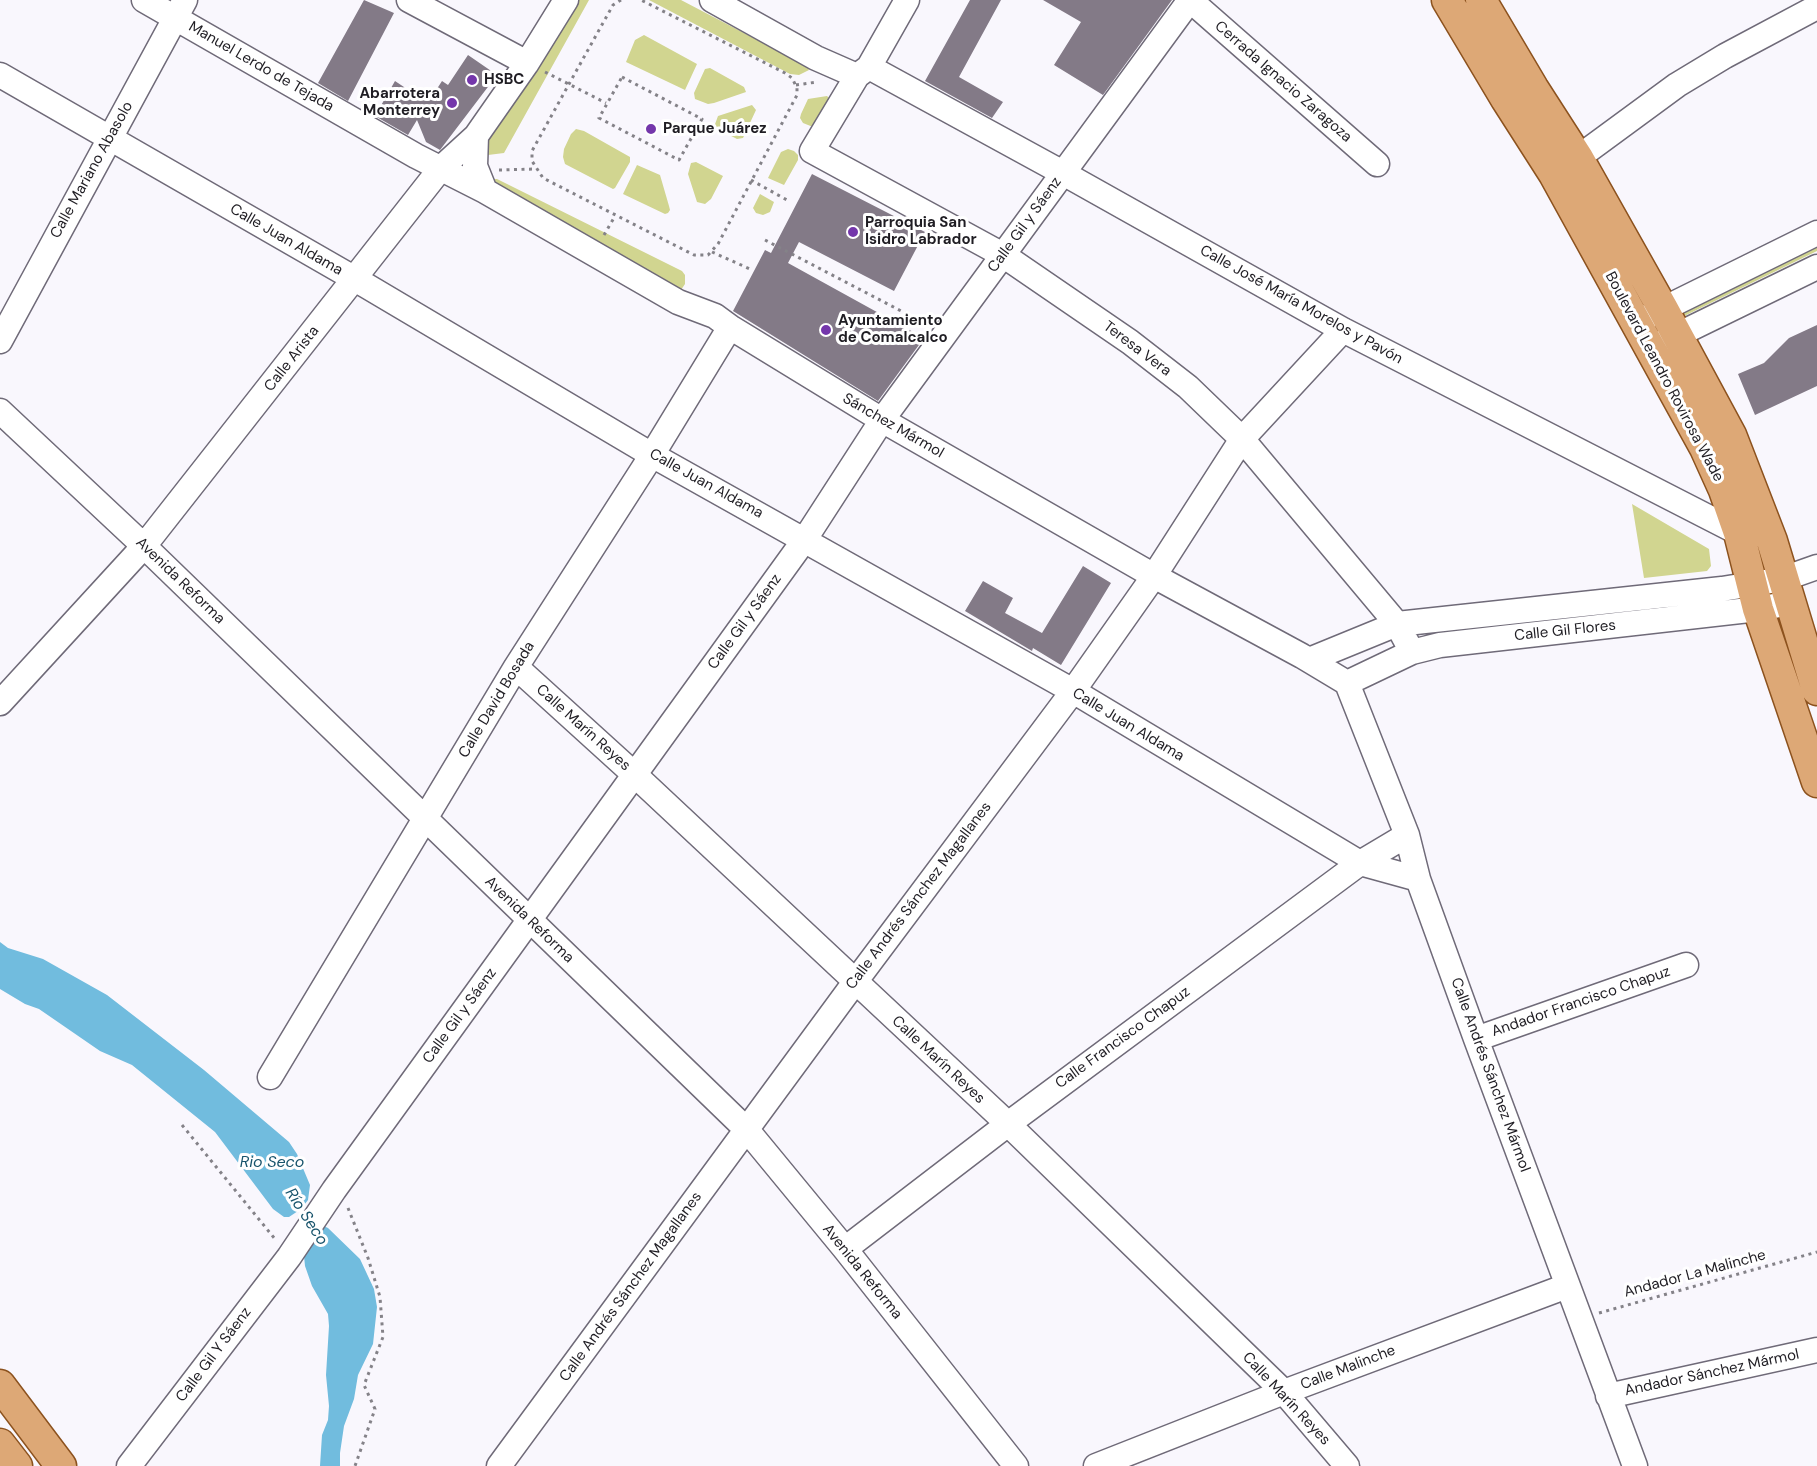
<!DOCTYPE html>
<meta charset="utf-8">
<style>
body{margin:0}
canvas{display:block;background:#f9f7fd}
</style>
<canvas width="1817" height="1466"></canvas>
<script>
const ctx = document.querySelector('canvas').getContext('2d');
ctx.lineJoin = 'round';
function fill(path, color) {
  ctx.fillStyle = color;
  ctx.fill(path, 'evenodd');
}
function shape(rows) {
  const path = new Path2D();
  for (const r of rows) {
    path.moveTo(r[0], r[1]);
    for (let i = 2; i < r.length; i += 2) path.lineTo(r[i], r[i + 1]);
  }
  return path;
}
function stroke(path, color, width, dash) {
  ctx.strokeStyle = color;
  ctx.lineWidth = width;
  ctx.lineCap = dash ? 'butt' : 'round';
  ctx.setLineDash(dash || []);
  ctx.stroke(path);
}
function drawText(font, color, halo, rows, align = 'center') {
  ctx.font = font + ' "DM Sans",sans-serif';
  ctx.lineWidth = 6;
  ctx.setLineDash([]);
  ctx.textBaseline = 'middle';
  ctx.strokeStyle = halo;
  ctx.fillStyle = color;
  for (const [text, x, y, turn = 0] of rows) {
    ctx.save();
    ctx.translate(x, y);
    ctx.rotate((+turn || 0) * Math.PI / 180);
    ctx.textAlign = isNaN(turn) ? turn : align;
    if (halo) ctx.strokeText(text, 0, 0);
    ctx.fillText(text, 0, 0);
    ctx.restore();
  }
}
const green = shape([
 [573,0,589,0,504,153,488,155,482,148],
 [649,0,681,0,807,66,809,70,799,75,790,74],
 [644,35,697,64,685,90,626,62,635,40],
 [710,68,744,87,746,92,714,103,708,104,695,99,694,93,705,69],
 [827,96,832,101,813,127,803,123,800,118,801,114,808,99],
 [752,105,756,110,743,138,737,139,714,127,718,116],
 [576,129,584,131,630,157,630,162,615,188,613,189,565,164,563,157,564,149,571,134],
 [788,149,794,151,798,155,798,160,784,185,768,178,781,152],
 [696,162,723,176,711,199,705,204,697,202,688,174,691,163],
 [637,165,660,175,669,206,670,210,668,213,665,214,623,194],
 [493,179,497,179,682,271,685,275,685,284,679,293,492,187],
 [760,194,774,202,770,212,763,215,756,213,753,208],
 [1817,244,1817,251,1672,322,1669,316],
 [1632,504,1709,549,1711,566,1707,571,1644,578]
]);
const water = shape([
 [0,942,8,948,43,959,107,995,204,1070,289,1142,297,1154,310,1185,308,1200,301,1209,289,1217,284,1217,273,1209,215,1132,132,1065,100,1051,39,1009,25,1004,0,989],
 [319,1224,328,1228,360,1259,374,1289,377,1307,373,1344,358,1375,354,1399,344,1426,340,1453,340,1466,320,1466,322,1435,328,1420,329,1406,326,1375,329,1326,328,1314,312,1286,305,1266,303,1246]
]);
const building = shape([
 [364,0,394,13,348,101,318,83],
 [970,0,1001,0,959,77,1003,102,992,118,925,81],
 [1043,0,1172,0,1103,95,1054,65,1081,22],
 [468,55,497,75,440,150,426,142,417,120,408,135,375,116,395,81,413,93,431,98,442,81,448,85],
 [812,174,925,232,894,291,799,242,788,263,924,338,878,401,733,311,765,250,771,253],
 [1817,325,1817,386,1755,415,1738,374,1764,363,1789,338],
 [1083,566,1111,583,1061,665,1033,648,1032,651,965,611,983,581,1013,598,1005,613,1042,633]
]);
const path = shape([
 [621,0,613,5,569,84,532,151,532,161,543,178,694,255,708,255,718,244,797,95,797,88,792,78,785,73,641,0],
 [545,72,606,103],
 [622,77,702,119,679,160,599,118,622,77],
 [796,85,817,82],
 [499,170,535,169],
 [751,180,787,200],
 [604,235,615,216],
 [765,240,928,325],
 [712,252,750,269],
 [182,1125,275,1239],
 [348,1208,368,1258,380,1297,383,1337,364,1385,375,1409,355,1466],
 [1599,1313,1817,1252]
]);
const minor = shape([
 [144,0,416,156,485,191,678,302,715,316,730,327,882,420,1154,576,1302,656,1347,683],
 [409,0,527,63],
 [712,0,816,58,857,76],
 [907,0,869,67,857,76,812,151,1003,255,1130,342,1188,387,1242,439,1397,624,1412,652],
 [1190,0,1377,164],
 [869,67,1063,173,1343,330,1739,533],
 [0,75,355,279,652,455,1073,691,1360,863,1418,879],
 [476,136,475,166,485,191],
 [1564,168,1677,85,1725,56,1817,7],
 [1647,317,1817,233],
 [0,341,185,0],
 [1661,343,1817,267],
 [0,411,144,546,747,1130,845,1249,1016,1466],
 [1309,660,1397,624,1722,589,1783,579,1817,567],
 [516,667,635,775,1008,1124,1284,1392,1347,1466],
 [1347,683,1407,835,1418,879,1476,1039,1635,1466],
 [1347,683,1412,652,1440,645,1758,609,1790,603],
 [0,703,144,546,441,168,476,136,527,63,566,0],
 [1476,1039,1686,965],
 [270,1077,516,667,652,455,730,327],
 [845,1249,1008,1124,1360,863,1407,835],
 [1608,1396,1817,1350],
 [129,1466,289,1257,334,1190,805,539,882,420,1190,0],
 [499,1466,855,982,1073,691,1154,576,1242,439,1343,330],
 [1096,1466,1284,1392,1567,1286]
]);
const major = shape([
 [1447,0,1506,99,1554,174,1705,448,1724,490,1739,533,1758,609,1817,782],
 [1481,0,1533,88,1578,158,1663,309,1731,435,1772,541,1817,690],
 [0,1385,61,1466],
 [0,1444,17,1466]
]);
const markers = [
 [472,80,6,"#7436ab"],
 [452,103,6,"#7436ab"],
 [651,129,6,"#7436ab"],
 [853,232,6,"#7436ab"],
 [826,330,6,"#7436ab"]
];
const streetNames = [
 ["Manuel Lerdo de Tejada",261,67,30],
 ["Cerrada Ignacio Zaragoza",1283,82,41],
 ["Calle Mariano Abasolo",92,170,-61],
 ["Calle Gil y Sáenz",1025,225,-54],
 ["Calle Juan Aldama",286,240,30],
 ["Calle José María Morelos y Pavón",1301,305,29],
 ["Teresa Vera",1137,349,37],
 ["Calle Arista",292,359,-52],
 ["Boulevard Leandro Rovirosa Wade",1664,377,62],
 ["Sánchez Mármol",893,426,30],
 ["Calle Juan Aldama",706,484,29],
 ["Avenida Reforma",180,581,44],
 ["Calle Gil y Sáenz",745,622,-54],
 ["Calle Gil Flores",1565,631,-6],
 ["Calle David Bosada",497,700,-59],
 ["Calle Juan Aldama",1128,725,31],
 ["Calle Marín Reyes",583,728,42],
 ["Calle Andrés Sánchez Magallanes",919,896,-53],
 ["Avenida Reforma",529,920,44],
 ["Andador Francisco Chapuz",1581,1002,-19],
 ["Calle Gil y Sáenz",460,1016,-54],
 ["Calle Francisco Chapuz",1123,1038,-36],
 ["Calle Marín Reyes",938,1060,43],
 ["Calle Andrés Sánchez Mármol",1490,1075,70],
 ["Avenida Reforma",862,1272,51],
 ["Andador La Malinche",1695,1274,-15],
 ["Calle Andrés Sánchez Magallanes",631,1287,-54],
 ["Calle Gil Y Sáenz",214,1355,-53],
 ["Calle Malinche",1348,1368,-21],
 ["Andador Sánchez Mármol",1712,1373,-12],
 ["Calle Marín Reyes",1286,1399,47]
];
const poiNames = [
 ["HSBC",484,80],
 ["Abarrotera",440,94,"right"],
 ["Monterrey",440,111,"right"],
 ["Parque Juárez",663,129],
 ["Parroquia San",865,223],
 ["Isidro Labrador",865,240],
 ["Ayuntamiento",838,321],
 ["de Comalcalco",838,338]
];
const waterNames = [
 ["Rio Seco",272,1163],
 ["Río Seco",306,1217,57]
];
fill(green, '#d1d590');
fill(water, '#71bcde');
fill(building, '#837a87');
stroke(minor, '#6f6a78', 27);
stroke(major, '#8c521e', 33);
stroke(path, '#848288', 3, [3, 4.5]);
stroke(minor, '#fff', 24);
stroke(major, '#dda876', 30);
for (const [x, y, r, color] of markers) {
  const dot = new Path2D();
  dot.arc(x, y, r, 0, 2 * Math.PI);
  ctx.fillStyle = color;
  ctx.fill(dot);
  stroke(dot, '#fff', 2);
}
drawText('15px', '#1f1d23', '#fff', streetNames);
drawText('bold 15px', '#1f1d23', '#fff', poiNames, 'left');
drawText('italic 16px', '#18546c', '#fff', waterNames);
</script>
